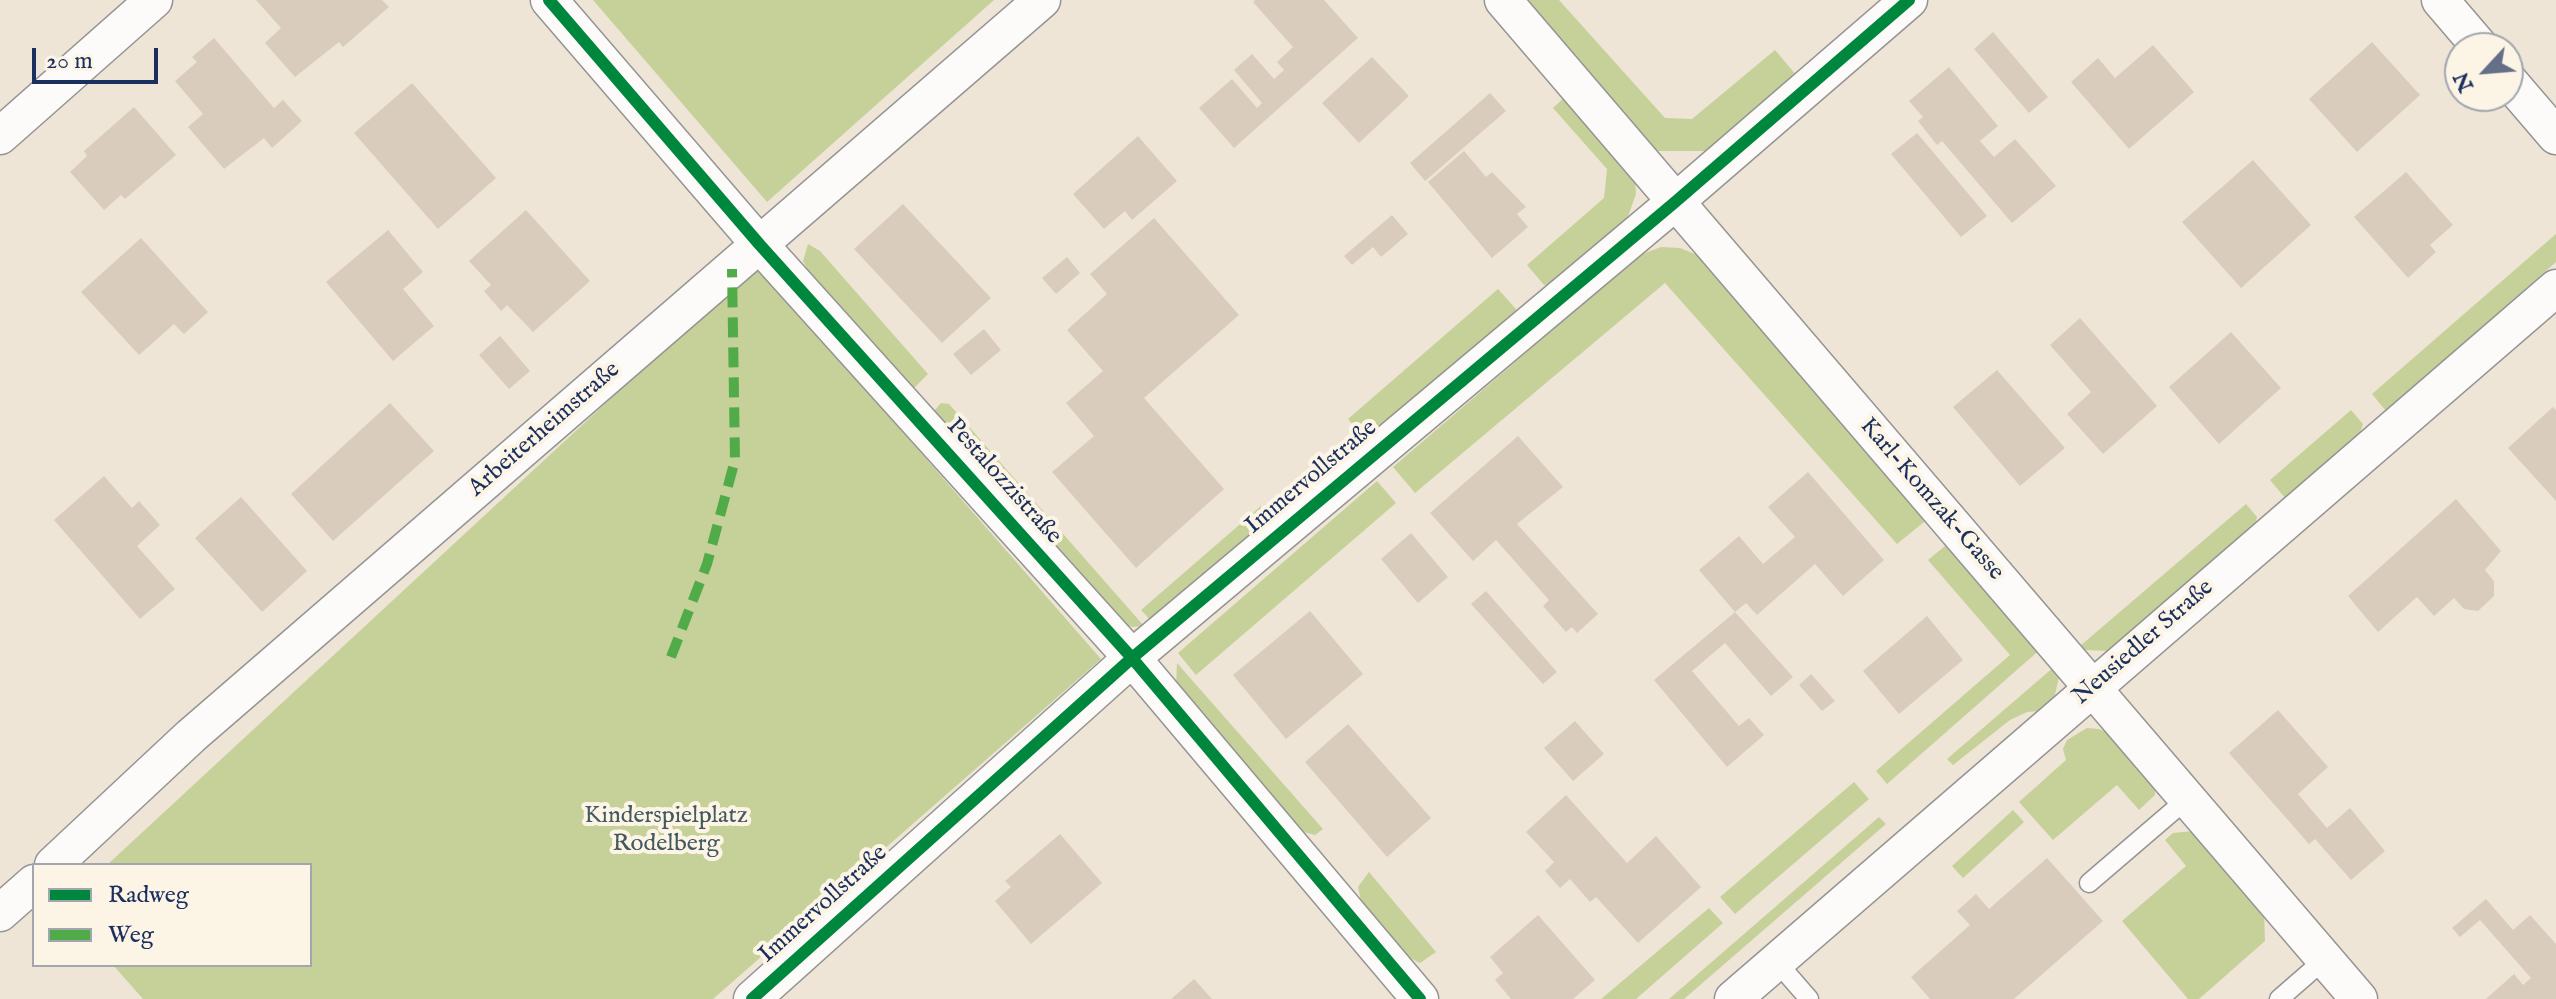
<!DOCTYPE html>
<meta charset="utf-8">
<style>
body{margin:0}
#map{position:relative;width:2556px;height:999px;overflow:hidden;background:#eee5d7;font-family:"IM FELL English",serif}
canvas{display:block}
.legend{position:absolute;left:32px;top:863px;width:280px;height:104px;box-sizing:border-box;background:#fcf5e5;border:2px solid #a2a6af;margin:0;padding:10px 14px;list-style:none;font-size:24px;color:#1b2f5e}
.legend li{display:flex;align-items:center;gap:16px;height:40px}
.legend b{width:40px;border:2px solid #a2a6af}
.north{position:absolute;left:2444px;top:32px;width:80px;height:80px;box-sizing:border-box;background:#fcf5e5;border:2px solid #a2a6af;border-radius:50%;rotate:244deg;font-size:22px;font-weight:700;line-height:32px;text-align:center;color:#1b2f5e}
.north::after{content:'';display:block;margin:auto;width:28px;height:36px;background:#656f88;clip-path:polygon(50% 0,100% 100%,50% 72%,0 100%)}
.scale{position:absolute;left:32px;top:48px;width:126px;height:36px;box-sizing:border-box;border:4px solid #1b2f5e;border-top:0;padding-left:10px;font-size:24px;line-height:28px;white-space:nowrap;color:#1b2f5e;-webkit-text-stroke:6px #fcf5e5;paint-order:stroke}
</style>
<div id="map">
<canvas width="2556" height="999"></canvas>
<ul class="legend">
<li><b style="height:10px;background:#00873e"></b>Radweg</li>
<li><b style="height:10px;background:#52ab49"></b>Weg</li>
</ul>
<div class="north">N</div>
<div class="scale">20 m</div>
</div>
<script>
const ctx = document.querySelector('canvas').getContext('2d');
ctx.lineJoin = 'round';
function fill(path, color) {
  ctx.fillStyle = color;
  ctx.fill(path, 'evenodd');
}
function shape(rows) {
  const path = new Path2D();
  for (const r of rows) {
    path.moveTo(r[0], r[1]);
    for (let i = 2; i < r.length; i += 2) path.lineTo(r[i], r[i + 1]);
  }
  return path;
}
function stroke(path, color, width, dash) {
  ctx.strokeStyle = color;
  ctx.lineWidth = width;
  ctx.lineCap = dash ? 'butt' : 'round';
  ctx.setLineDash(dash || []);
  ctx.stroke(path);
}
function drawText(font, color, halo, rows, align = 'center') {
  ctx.font = font + ' "IM FELL English",serif';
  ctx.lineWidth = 8;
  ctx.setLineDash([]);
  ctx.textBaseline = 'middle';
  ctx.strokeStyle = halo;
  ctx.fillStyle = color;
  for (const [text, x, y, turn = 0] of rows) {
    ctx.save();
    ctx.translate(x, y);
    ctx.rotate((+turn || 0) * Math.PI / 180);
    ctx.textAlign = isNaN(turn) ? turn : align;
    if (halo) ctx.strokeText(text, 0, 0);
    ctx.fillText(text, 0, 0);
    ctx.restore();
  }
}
const green = shape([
 [593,0,994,0,767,202],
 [1523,0,1559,0,1665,118,1692,119,1775,50,1797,76,1712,151,1654,151],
 [1567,95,1635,179,1636,194,1625,225,1557,284,1544,285,1527,265,1604,198,1607,169,1553,108],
 [2556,234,2556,262,2386,411,2372,394],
 [808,244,820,251,928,374,910,392,813,280,803,261],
 [1661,247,1680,248,1702,257,1927,512,1924,522,1897,544,1665,283,1415,493,1393,467,1640,255],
 [756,264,1101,659,713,999,143,999,113,965,310,965,310,865,107,865],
 [1498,289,1516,309,1516,321,1371,446,1348,419],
 [941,403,949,404,1144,626,1132,627,1119,623,933,412],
 [2351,410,2363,424,2359,436,2285,498,2270,480],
 [1377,481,1396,503,1196,675,1178,653],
 [2246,504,2257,517,2255,526,2110,651,2083,650,2080,646],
 [1261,506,1262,528,1154,624,1141,610],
 [1951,541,2043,647,1887,784,1876,771,2010,655,1928,560],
 [1177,663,1323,829,1315,835,1293,829,1176,687],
 [2055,666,2059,677,2054,699,2040,711,2027,712,2010,720,1953,765,1947,759],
 [2087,728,2099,729,2109,733,2155,784,2155,795,2139,810,2117,785,2053,840,2019,802,2066,760,2063,749,2067,740],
 [1854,782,1869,799,1735,914,1720,897],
 [2013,810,2024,822,1963,878,1952,866],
 [1879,817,1886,824,1684,999,1669,999],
 [2194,831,2264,914,2265,941,2199,999,2188,999,2122,921,2186,866,2165,840,2173,833],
 [1369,872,1436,952,1420,963,1408,957,1361,901,1358,887],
 [1709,908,1723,923,1636,999,1601,999]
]);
const building = shape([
 [256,0,382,0,389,7,343,47,339,42,295,77,265,43,281,28],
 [1255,0,1324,0,1358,38,1234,148,1199,108,1232,79,1257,108,1262,103,1234,70,1252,54,1274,79,1284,70,1277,62,1293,47,1253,2],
 [1993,32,2048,97,2029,113,1974,49],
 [214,38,274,108,283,100,302,121,272,148,264,138,224,169,188,127,203,114,175,81,197,62,192,57],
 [2372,42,2420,95,2357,152,2309,99],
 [2153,45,2194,92,2129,149,2071,82,2098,58,2115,78],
 [1372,57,1409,96,1359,143,1322,103],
 [1949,67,1998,126,1980,141,1994,157,2015,139,2056,186,2012,223,1942,141,1937,145,1918,121,1923,117,1909,101],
 [412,83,496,178,438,229,354,133],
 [1490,93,1506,111,1425,181,1410,163],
 [134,107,176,155,125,199,121,195,104,210,70,172,87,156,84,151],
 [1917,133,1987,216,1961,237,1891,154],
 [1138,136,1177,181,1132,220,1125,211,1104,229,1073,194],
 [1464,151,1486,177,1492,172,1526,207,1517,214,1528,227,1492,258,1428,182],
 [2253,160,2311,225,2241,288,2182,222],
 [2406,172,2453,225,2430,245,2436,252,2408,278,2354,217],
 [903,204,991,298,942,343,854,249],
 [526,210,590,281,533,332,507,305,501,311,484,291,491,285,469,261],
 [1392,215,1408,234,1381,257,1373,247,1352,265,1344,256],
 [1154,218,1239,315,1144,398,1224,489,1136,568,1052,472,1094,436,1066,403,1103,371,1067,330,1107,294,1090,274],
 [388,230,423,272,403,289,434,326,393,361,326,282],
 [141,238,208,312,184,334,174,324,139,355,81,292],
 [1067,257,1080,273,1056,294,1042,278],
 [2080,318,2157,406,2103,454,2067,414,2091,392,2050,345],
 [984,329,1001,350,971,375,953,354],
 [2231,332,2281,388,2219,444,2169,387],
 [500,336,530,371,509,389,479,355],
 [1997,370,2065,448,2020,486,1953,407],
 [390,403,434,451,333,541,291,494],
 [2553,407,2556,410,2556,501,2508,448],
 [1518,436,1563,487,1517,524,1598,614,1577,633,1572,627,1566,632,1543,606,1549,600,1496,540,1473,561,1430,513],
 [1808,472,1884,560,1843,596,1815,564,1757,615,1746,603,1735,612,1699,570,1739,536,1763,564,1795,537,1768,507],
 [104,476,132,508,139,501,160,525,137,546,175,589,140,619,54,520],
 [241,497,307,571,262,612,195,538],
 [2456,499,2501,551,2485,570,2494,581,2494,596,2478,611,2464,609,2454,598,2434,616,2417,597,2378,632,2348,596],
 [1411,533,1448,577,1418,603,1381,559],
 [1486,591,1557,672,1543,684,1471,604],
 [1310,611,1363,674,1286,739,1233,675],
 [1735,612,1793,677,1771,696,1725,643,1692,671,1739,726,1749,718,1764,735,1727,767,1654,680],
 [1927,616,1963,660,1899,714,1863,671],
 [1811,674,1835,701,1822,711,1799,685],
 [2278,710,2328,767,2298,794,2327,828,2350,808,2385,851,2351,880,2315,839,2309,844,2229,753],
 [1575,721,1604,754,1573,781,1544,748],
 [1348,724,1431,818,1387,857,1305,762],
 [1566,795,1627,863,1656,836,1701,887,1638,943,1596,897,1590,902,1570,879,1560,888,1545,871,1554,862,1526,832],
 [1060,834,1102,883,1031,944,995,901,1011,887,1005,881],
 [2047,858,2103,921,2014,999,1930,999,1911,977,1970,925,1957,911,1976,894,1989,909],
 [2486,899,2513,930,2530,915,2556,944,2556,999,2486,999,2514,974,2523,985,2531,978,2480,920,2460,937,2452,928],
 [1538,915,1595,980,1573,999,1511,999,1495,980,1503,973,1490,957],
 [1194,979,1212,999,1171,999]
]);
const service = shape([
 [2089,883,2187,799],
 [1776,961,1809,999],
 [2279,999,2325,959]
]);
const minor = shape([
 [549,0,760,245,1132,658,1420,999],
 [1503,0,2359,999],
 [2440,0,2481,48],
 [2508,80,2556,136],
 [0,136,154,0],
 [53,865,191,736,1042,0],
 [0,913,34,883],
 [752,999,1132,658,1674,203,1909,0],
 [1733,999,2556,288]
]);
const quiet = shape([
 [671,657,707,564,735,460,732,269]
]);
const cycleway = shape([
 [549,0,760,245,1132,658,1420,999],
 [752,999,1132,658,1674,203,1909,0]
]);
const streetNames = [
 ["Arbeiterheimstraße",545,430,-41],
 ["Immervollstraße",1312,478,-40],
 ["Pestalozzistraße",1003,482,48],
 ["Karl-Komzak-Gasse",1931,500,49],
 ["Neusiedler Straße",2144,643,-41],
 ["Immervollstraße",824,905,-42]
];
const parkNames = [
 ["Kinderspielplatz",666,817],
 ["Rodelberg",666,845]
];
fill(green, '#c5d199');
fill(building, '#daccbd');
stroke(service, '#959494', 21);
stroke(minor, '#959494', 39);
stroke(service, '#fcfbf9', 18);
stroke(minor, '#fcfbf9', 36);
stroke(quiet, '#52ab49', 10, [20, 10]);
stroke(cycleway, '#00873e', 12);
drawText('24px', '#1b2f5e', '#fcf5e5', streetNames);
drawText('24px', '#445a61', '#fcf5e5', parkNames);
</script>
